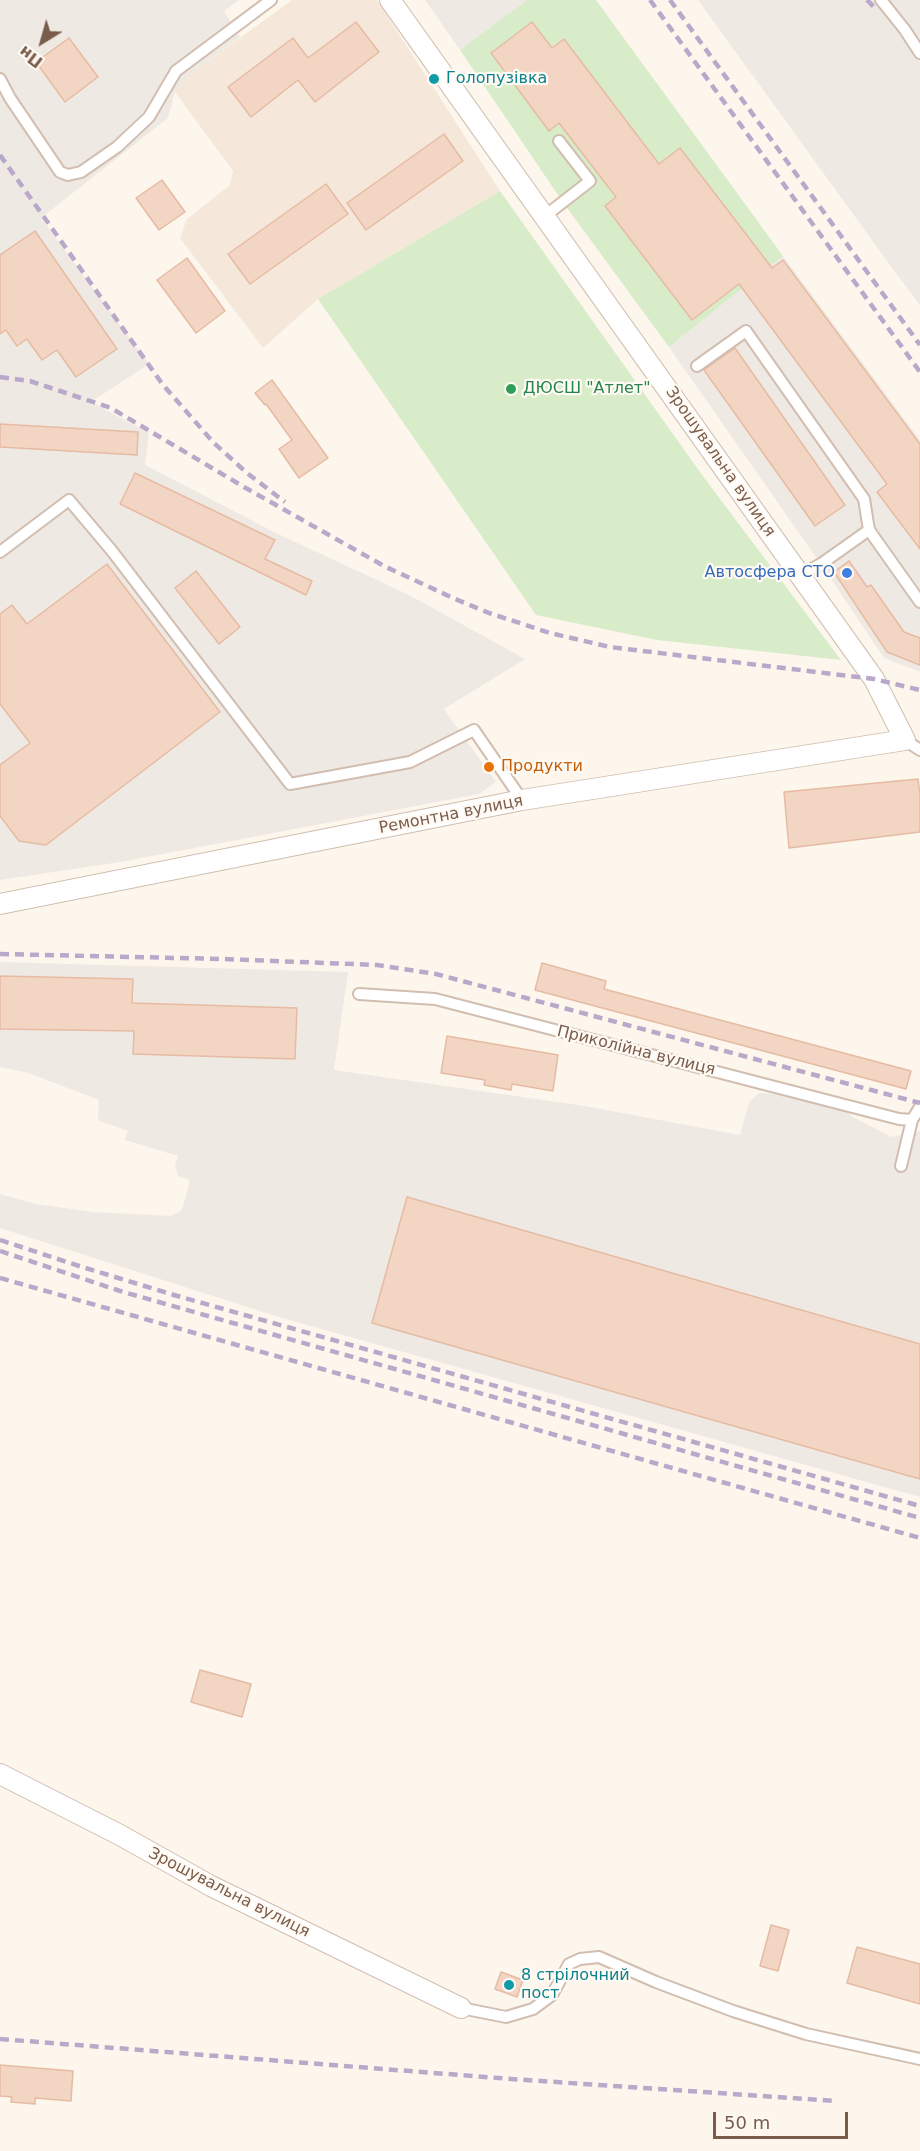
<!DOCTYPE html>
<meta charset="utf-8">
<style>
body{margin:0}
#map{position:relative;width:920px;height:2151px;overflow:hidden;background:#fdf6ec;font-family:"DejaVu Sans",sans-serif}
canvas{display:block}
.north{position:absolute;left:12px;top:12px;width:60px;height:60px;-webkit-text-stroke:4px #fffaf3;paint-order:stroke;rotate:217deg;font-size:16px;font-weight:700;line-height:24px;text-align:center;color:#7a5c4d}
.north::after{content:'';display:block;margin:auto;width:21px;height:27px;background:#7a5c4d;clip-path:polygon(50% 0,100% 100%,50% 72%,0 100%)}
.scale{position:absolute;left:713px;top:2112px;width:135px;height:27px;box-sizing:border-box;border:3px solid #7a5c4d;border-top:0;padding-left:8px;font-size:18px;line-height:21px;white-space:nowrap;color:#7a5c4d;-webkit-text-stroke:4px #fffaf3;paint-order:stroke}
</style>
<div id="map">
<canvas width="920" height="2151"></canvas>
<div class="north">Пн</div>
<div class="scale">50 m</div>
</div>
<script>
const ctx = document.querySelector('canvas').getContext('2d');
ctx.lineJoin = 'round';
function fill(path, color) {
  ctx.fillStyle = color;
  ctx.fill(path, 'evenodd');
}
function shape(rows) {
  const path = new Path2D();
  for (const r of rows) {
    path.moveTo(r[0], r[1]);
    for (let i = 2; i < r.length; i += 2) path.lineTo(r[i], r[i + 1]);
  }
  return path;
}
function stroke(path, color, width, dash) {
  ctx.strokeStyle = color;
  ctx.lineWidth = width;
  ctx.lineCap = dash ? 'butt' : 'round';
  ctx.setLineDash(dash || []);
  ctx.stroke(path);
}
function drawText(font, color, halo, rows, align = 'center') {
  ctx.font = font + ' "DejaVu Sans",sans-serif';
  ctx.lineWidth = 4.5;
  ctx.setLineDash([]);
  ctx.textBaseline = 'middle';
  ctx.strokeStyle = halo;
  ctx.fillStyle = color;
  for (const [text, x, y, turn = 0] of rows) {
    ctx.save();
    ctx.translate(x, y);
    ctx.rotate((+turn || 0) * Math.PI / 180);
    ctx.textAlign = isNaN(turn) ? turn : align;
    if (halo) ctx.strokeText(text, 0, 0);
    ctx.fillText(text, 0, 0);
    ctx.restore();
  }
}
const residential = shape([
 [292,0,377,0,500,191,318,299,263,348,180,238,187,219,230,185,233,171,175,92,189,75]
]);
const industrial = shape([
 [0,0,239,0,224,11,240,37,189,75,175,92,168,118,41,218,149,364,91,402,149,433,145,465,276,533,409,595,525,659,444,709,496,782,479,794,120,862,0,880],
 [425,0,527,0,460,50],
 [698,0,920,0,920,305,895,272],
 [783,256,920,440,920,672,884,658,827,573,669,347],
 [0,962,348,972,334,1070,585,1106,740,1135,749,1102,759,1093,777,1094,843,1109,853,1117,892,1137,920,1131,920,1497,279,1317,0,1228,0,1194,36,1204,93,1212,171,1216,182,1210,190,1180,178,1176,175,1165,178,1156,125,1140,128,1131,98,1120,99,1100,29,1073,0,1067]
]);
const green = shape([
 [527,0,596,0,783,256,669,347,562,201,460,50],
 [500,191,705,479,841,660,657,640,536,615,318,299]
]);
const building = shape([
 [356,22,379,52,315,102,298,80,251,117,228,87,293,38,308,58,356,22],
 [532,22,552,48,564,39,659,164,680,148,772,268,783,260,920,444,920,549,877,492,887,484,739,284,692,320,605,206,616,197,559,123,549,131,491,53,532,22],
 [69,38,98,77,65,102,36,62,69,38],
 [444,134,463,161,366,230,347,203,444,134],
 [162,180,185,212,159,230,136,198,162,180],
 [326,184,348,214,250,284,228,254,326,184],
 [35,231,117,349,76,377,57,350,42,360,27,339,17,346,6,330,0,334,0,255,35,231],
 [187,258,225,311,196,333,157,280,187,258],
 [735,348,845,505,815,526,704,370,735,348],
 [272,380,328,458,299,478,279,449,292,440,266,404,265,405,255,393,272,380],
 [0,424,138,432,137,455,0,447,0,424],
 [135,473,275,540,265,559,312,581,306,595,120,504,135,473],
 [849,561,867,587,871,585,904,632,920,638,920,665,887,652,834,572,849,561],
 [107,564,220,712,46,845,19,841,0,816,0,765,30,743,0,704,0,614,12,605,27,624,107,564],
 [196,571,240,627,219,644,175,588,196,571],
 [918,779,920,794,920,832,789,848,784,792,918,779],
 [542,963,606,981,604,989,911,1071,906,1089,535,990,542,963],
 [0,976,133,979,132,1003,297,1008,295,1059,133,1054,134,1031,0,1029,0,976],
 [447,1036,558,1055,553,1091,512,1084,511,1090,484,1085,485,1080,441,1073,447,1036],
 [407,1197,920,1344,920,1479,372,1323,407,1197],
 [200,1670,251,1684,242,1717,191,1702,200,1670],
 [771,1925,789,1930,778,1971,760,1966,771,1925],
 [857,1947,920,1964,920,2004,847,1983,857,1947],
 [501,1972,523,1980,517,1997,495,1989,501,1972],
 [0,2065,73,2071,71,2101,35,2098,35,2104,11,2102,12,2097,0,2096,0,2065]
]);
const lane = shape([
 [881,0,905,30,920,53],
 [0,79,10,98,60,172,68,175,81,172,117,147,149,117,176,71,271,0],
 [545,216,590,181,559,141],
 [697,366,746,331,864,499,869,530],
 [0,552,69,500,112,551,290,784,410,762,474,730,522,800],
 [801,575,821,564,869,530,920,602],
 [905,740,920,750],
 [359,994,435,999,899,1119,912,1120],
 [901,1166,912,1120,920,1107],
 [461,2008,506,2017,533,2009,552,1995,569,1964,580,1959,599,1957,656,1982,733,2011,806,2034,920,2059]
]);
const street = shape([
 [0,904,522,800,905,740,874,679,390,0],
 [0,1774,120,1835,211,1886,461,2008]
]);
const rail = shape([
 [650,0,920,372],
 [670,0,920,345],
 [867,0,875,8],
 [0,155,163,385,214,443,247,473,285,502],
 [0,377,30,381,111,408,244,487,384,566,453,598,489,613,550,633,610,647,874,679,920,690],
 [0,954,224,959,377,965,436,974,920,1103],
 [0,1240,79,1266,174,1295,920,1506],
 [0,1251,120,1291,920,1518],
 [0,1278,920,1538],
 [0,2039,511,2079,836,2101]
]);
const markers = [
 [434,79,6,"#0f9aa8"],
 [511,389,6,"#2e9e5b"],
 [847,573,6,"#3f7fe0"],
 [489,767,6,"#e8710a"],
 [509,1985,6,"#0f9aa8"]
];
const cultureNames = [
 ["Голопузівка",446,79],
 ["8 стрілочний",521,1976],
 ["пост",521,1994]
];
const leisureNames = [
 ["ДЮСШ \"Атлет\"",523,389]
];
const streetNames = [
 ["Зрошувальна вулиця",720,462,55],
 ["Ремонтна вулиця",451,815,-11],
 ["Приколійна вулиця",636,1051,14],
 ["Зрошувальна вулиця",229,1893,27]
];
const shopNames = [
 ["Автосфера СТО",835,573]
];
const foodNames = [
 ["Продукти",501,767]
];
fill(residential, '#f5e8da');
fill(industrial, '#efe9e4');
fill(green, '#d8ecc9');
fill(building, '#f3d5c3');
stroke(building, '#e6bba3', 1.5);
stroke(lane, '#d1beb0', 14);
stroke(street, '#d1beb0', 22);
stroke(lane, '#fff', 10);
stroke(street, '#fff', 20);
stroke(rail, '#b9a8c9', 4.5, [9, 6]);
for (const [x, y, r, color] of markers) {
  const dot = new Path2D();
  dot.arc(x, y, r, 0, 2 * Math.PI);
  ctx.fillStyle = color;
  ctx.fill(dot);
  stroke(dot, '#fffaf3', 2);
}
drawText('16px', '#0d838f', '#fffaf3', cultureNames, 'left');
drawText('16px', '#27864d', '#fffaf3', leisureNames, 'left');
drawText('16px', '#7a5c4d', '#fffaf3', streetNames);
drawText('16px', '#366cbe', '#fffaf3', shopNames, 'right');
drawText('16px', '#c56008', '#fffaf3', foodNames, 'left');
</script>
